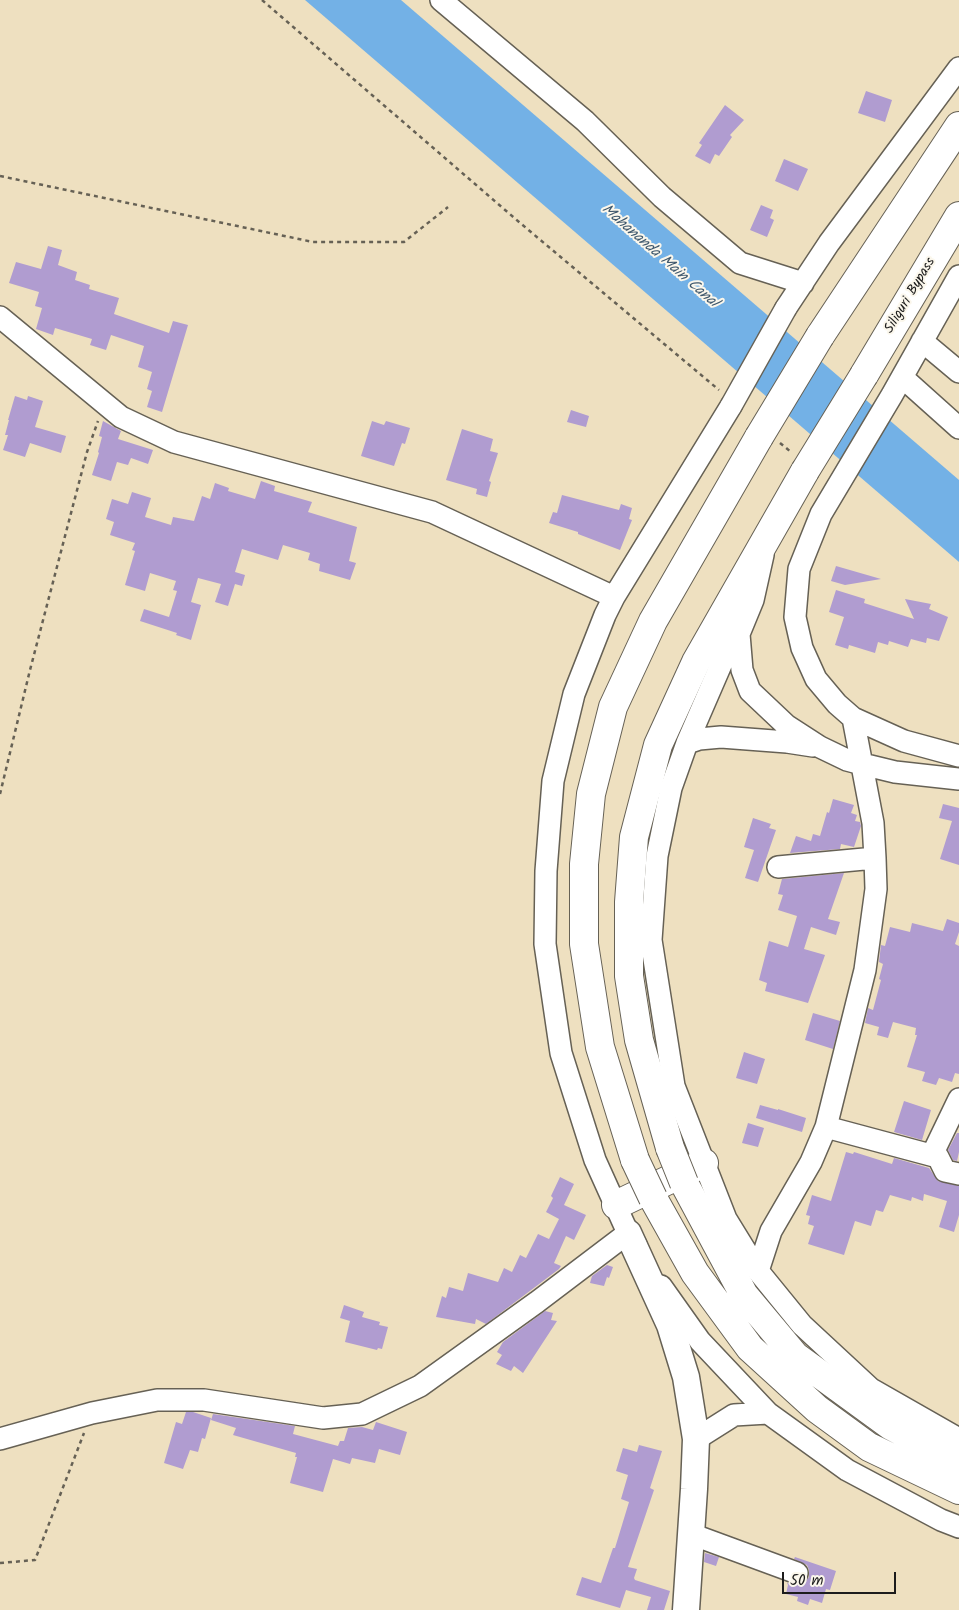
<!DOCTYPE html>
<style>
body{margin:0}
#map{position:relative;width:959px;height:1610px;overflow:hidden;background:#eee0c0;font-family:Kalam,sans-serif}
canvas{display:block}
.scale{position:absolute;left:782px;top:1572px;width:114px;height:22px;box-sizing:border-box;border:2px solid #1c1c1c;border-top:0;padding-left:6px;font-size:15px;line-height:18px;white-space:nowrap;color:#1c1c1c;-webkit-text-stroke:4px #fbf7ec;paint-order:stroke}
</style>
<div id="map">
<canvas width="959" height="1610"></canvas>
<div class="scale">50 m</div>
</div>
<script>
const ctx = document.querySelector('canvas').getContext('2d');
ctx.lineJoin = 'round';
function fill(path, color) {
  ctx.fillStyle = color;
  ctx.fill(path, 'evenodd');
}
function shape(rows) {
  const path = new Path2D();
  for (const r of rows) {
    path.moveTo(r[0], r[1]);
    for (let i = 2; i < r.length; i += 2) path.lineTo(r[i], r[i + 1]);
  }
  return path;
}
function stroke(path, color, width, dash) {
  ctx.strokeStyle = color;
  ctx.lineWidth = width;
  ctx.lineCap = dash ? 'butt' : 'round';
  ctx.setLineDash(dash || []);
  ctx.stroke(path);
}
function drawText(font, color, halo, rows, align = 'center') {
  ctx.font = font + ' Kalam,sans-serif';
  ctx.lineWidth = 4;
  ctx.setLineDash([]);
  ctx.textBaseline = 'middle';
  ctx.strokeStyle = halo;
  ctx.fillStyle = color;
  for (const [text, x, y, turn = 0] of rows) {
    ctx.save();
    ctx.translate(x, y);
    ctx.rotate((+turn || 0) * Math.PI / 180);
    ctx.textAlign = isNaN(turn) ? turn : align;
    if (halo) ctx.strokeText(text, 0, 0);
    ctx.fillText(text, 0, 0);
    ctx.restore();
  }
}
const water = shape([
 [305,0,401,0,959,480,959,562]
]);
const building = shape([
 [866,91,892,100,885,122,858,113],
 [725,105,744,120,730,135,732,137,719,156,715,154,710,164,695,156,702,145,699,143],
 [784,159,808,169,798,191,775,181],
 [761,205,773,210,770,218,774,220,767,237,750,230],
 [48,246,62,250,58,265,77,272,75,280,90,285,89,289,119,298,114,314,169,333,173,321,188,325,162,412,147,407,152,391,147,389,152,372,138,367,144,346,111,335,106,350,90,345,92,339,55,328,53,335,36,329,42,308,35,306,39,292,9,283,16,262,41,269],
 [15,396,27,400,28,396,43,401,35,427,66,436,61,453,30,443,25,457,3,450,8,435,5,435,9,420,8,420],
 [571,410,589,416,586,427,567,422],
 [103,421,121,431,118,439,153,450,148,464,131,458,128,465,117,462,111,481,92,475,99,453,98,452,102,437,99,436],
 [372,421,384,425,386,421,410,428,405,444,402,443,394,466,361,456],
 [462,429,493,439,490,451,498,453,489,481,491,482,487,497,476,494,477,489,446,480],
 [261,481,275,486,274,491,312,502,308,512,357,527,349,561,356,563,350,580,319,571,320,564,308,560,310,553,283,545,278,560,242,549,235,572,245,575,242,586,235,584,228,606,215,602,221,584,198,578,191,602,201,605,191,640,176,635,177,633,140,621,144,609,169,617,177,591,173,590,176,581,150,573,145,591,125,585,135,551,132,550,135,543,110,535,114,522,106,519,112,499,128,504,132,492,151,498,145,517,171,525,173,517,194,521,202,496,210,499,215,483,229,488,228,491,255,499],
 [562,495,619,510,621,504,632,508,629,519,632,520,620,550,578,534,578,532,549,523,553,512,557,513],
 [836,566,881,579,845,585,831,581],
 [836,590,865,599,864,603,914,619,905,599,931,604,929,609,948,617,939,641,927,638,926,643,911,639,908,647,889,641,888,645,878,642,875,653,849,645,848,649,835,645,844,617,829,612],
 [833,799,854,805,851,813,857,815,855,821,860,822,861,826,854,847,841,844,840,849,790,853,796,836,811,841,813,834,820,836,827,812,829,813],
 [943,804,959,808,959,865,940,859,952,821,939,818],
 [753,818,771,824,769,828,776,830,758,882,745,878,754,850,744,847],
 [844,873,828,919,840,922,836,935,811,927,804,949,825,955,808,1003,765,991,767,983,759,980,769,941,788,947,797,916,778,910,783,895,778,894,782,879],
 [947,919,959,923,959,932,955,944,959,946,959,1074,955,1073,952,1082,939,1078,936,1085,922,1081,925,1072,907,1067,917,1035,915,1035,916,1028,893,1022,888,1038,877,1035,879,1027,865,1023,868,1008,873,1010,881,980,879,979,883,964,879,962,881,945,885,946,890,927,910,932,912,923,943,931],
 [813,1013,840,1021,833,1049,805,1040],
 [744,1052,765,1059,757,1084,736,1078],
 [904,1101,931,1110,922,1140,894,1132],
 [760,1105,778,1110,778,1109,806,1118,802,1132,756,1118],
 [748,1123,764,1128,758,1147,742,1143],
 [957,1133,959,1133,959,1152,957,1161,953,1160,948,1150],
 [846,1152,853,1154,854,1152,892,1164,894,1158,929,1168,938,1181,959,1186,959,1215,954,1232,939,1227,947,1201,924,1194,923,1201,912,1197,911,1201,890,1195,883,1212,876,1210,871,1226,855,1221,844,1255,808,1244,814,1226,808,1224,810,1216,806,1215,812,1195,831,1201],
 [560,1177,574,1184,564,1205,586,1215,574,1240,566,1236,554,1263,561,1266,559,1269,486,1324,476,1319,475,1324,436,1317,442,1296,446,1298,449,1287,463,1291,468,1273,498,1282,504,1268,512,1272,520,1255,526,1258,538,1234,549,1239,559,1219,546,1212,553,1198,551,1196],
 [607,1265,613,1267,609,1278,607,1277,604,1286,590,1283,592,1276],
 [344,1305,364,1312,362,1317,380,1322,379,1325,388,1327,382,1349,378,1348,377,1350,345,1342,350,1321,340,1318],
 [545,1311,553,1313,551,1320,557,1321,523,1373,514,1366,511,1371,496,1364,502,1355,497,1352,503,1342],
 [186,1412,193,1412,211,1418,205,1439,202,1438,198,1452,190,1450,183,1469,164,1463,176,1422,182,1424],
 [213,1414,295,1426,293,1434,338,1446,340,1441,344,1441,348,1428,362,1427,373,1430,376,1422,407,1432,400,1455,379,1449,375,1463,352,1458,350,1464,333,1459,323,1492,290,1483,297,1457,295,1457,296,1453,233,1435,236,1428,211,1420],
 [639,1445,662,1451,650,1488,654,1490,628,1567,637,1569,634,1578,635,1580,670,1591,664,1610,647,1610,651,1597,626,1590,620,1608,576,1595,582,1577,601,1583,613,1548,615,1548,629,1502,621,1499,628,1475,616,1471,623,1448,637,1452],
 [705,1553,719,1557,716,1566,704,1562],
 [795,1557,836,1571,830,1590,826,1589,822,1603,810,1599,808,1605,797,1601,798,1597,786,1594,788,1585,787,1583,800,1585,805,1582,809,1577,809,1570,807,1565,794,1559]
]);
const path = shape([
 [262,0,519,222,719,390],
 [0,176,313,242,404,242,448,207],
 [780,443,791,452],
 [0,794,30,670,87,452,98,421],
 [0,1563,35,1560,84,1433]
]);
const minor = shape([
 [441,0,585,121,662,197,740,263,803,283],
 [959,276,892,395,821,514,799,569,795,617,802,648,816,679,837,704,853,718,904,741,959,756],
 [786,308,829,243,959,68],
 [0,317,121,417,174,442,432,512,614,597],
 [922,341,959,372],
 [902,377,959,428],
 [763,555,753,600,739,634,723,660,687,743,671,788,657,856,651,940,674,1086,726,1219,758,1271,802,1325,871,1389,959,1439],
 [739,634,742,670,750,691,786,725,820,747,847,760,862,764,895,772,959,779],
 [687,743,699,739,721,737,787,742,813,746],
 [778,867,875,858],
 [826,1127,938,1157,945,1171,959,1174],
 [932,1155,959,1099],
 [636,1245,628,1233,595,1160,561,1053,545,944,546,871,553,781,574,694,605,615,614,597,731,406],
 [758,1271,771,1231,811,1162,826,1127,865,970,876,889,875,858,873,823,853,718],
 [661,1286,700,1341,768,1413,847,1470,941,1520,959,1527],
 [0,1439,92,1413,157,1400,204,1400,323,1418,362,1414,420,1386,537,1302,628,1233],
 [696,1439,734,1415,768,1413],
 [691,1534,797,1573]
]);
const major = shape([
 [628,1233,670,1325,686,1377,696,1439,694,1489,686,1610]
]);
const highway = shape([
 [820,336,959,126],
 [864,375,959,216],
 [670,1148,639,1040,629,976,629,902,634,837,658,745,696,662,805,471],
 [635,1160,600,1047,584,944,584,864,591,794,613,707,653,621,759,437],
 [684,1183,744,1295,795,1356,891,1426,959,1462],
 [653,1198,695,1273,750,1348,817,1409,869,1447,959,1490],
 [616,1205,704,1163]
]);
const minorBridge = shape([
 [731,406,786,308]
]);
const highwayBridge = shape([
 [759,437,820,336],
 [805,471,864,375],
 [670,1148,684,1183],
 [635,1160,653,1198]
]);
const streetNames = [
 ["Siliguri Bypass",911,296,-59]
];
const waterNames = [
 ["Mahananda Main Canal",659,257,41]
];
fill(water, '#73b1e6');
fill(building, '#b09cd0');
stroke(minor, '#666155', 24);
stroke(major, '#666155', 29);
stroke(highway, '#666155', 30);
stroke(path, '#666155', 2.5, [4, 4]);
stroke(minor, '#fff', 21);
stroke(major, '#fff', 26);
stroke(highway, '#fff', 28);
stroke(minorBridge, '#666155', 24, []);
stroke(highwayBridge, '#666155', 30, []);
stroke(minorBridge, '#fff', 21);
stroke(highwayBridge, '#fff', 28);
drawText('14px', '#1c1c1c', '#fbf7ec', streetNames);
drawText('italic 15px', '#3f586d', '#fbf7ec', waterNames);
</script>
